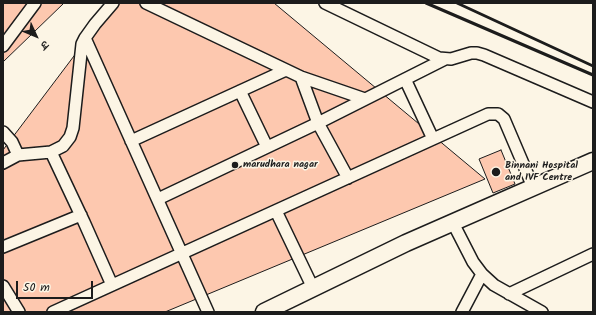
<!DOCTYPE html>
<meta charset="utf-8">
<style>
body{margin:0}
#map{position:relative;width:596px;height:315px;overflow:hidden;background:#fcf5e5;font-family:Kalam,"Playpen Sans Deva",sans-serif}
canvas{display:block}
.frame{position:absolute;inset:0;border:4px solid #1c1c1c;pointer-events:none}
.north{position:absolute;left:16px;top:16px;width:40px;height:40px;-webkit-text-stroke:3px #fcf5e5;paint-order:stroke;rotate:134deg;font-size:11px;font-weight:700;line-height:16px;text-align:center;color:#1c1c1c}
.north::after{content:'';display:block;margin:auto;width:14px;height:18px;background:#1c1c1c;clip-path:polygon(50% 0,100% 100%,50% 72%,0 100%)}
.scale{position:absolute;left:16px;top:281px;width:77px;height:18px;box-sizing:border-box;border:2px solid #1c1c1c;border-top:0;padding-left:5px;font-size:12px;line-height:14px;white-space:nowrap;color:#1c1c1c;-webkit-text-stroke:3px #fcf5e5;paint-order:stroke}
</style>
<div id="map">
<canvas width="596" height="315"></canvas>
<div class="frame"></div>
<div class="north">उ</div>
<div class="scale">50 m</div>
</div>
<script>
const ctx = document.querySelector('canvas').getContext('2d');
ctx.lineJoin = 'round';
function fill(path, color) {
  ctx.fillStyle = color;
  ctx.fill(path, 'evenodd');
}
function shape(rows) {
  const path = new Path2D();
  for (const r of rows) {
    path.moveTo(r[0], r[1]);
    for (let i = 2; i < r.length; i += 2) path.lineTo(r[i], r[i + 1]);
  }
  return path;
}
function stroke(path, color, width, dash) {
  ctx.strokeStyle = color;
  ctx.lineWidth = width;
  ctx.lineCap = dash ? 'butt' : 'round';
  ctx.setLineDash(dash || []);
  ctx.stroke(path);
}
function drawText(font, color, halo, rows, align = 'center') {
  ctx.font = font + ' Kalam,sans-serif';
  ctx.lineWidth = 3;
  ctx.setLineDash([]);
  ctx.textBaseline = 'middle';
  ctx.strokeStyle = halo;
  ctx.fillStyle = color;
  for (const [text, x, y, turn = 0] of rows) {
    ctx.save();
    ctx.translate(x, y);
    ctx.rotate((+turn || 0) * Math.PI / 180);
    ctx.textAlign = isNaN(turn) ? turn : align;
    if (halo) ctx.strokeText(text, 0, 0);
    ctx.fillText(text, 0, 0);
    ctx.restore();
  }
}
const building = shape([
 [3,3,64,3,3,62,3,3],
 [114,3,274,3,485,179,165,312,3,312,3,150,114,3],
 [501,150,515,184,493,193,479,159,501,150]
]);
const street = shape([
 [146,3,301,77,365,99],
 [325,3,439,58,451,59,471,53,477,53,484,55,593,102],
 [85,38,208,312],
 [3,46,35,3],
 [301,77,318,123,348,178],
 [405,79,433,139],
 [240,91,267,147],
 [3,132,12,142,18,155],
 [131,141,286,70],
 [51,152,84,222,112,285],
 [3,163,18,155,51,152,63,146,70,137,73,128,82,44,85,38,95,24,113,3],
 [158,199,318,123,445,59],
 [276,211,313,288],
 [453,223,473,262,482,274,494,285,542,312],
 [3,247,81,215],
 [3,286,19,312],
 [509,294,593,254],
 [53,312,488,114,498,114,504,119,533,187],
 [462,312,482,274]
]);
const secondary = shape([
 [264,312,406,243,593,161]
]);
const rail = shape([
 [426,3,593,75],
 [457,3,593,66]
]);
const markers = [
 [235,165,4,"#1c1c1c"],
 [496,172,5,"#1c1c1c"]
];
const poiNames = [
 ["marudhara nagar",243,165],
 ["Binnani Hospital",505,166],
 ["and IVF Centre",505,178]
];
fill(building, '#fdc8af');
stroke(building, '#1c1c1c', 1);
stroke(street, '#1c1c1c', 14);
stroke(secondary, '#1c1c1c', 19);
stroke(street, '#fcf5e5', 11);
stroke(secondary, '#fcf5e5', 16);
stroke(rail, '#1c1c1c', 3);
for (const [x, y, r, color] of markers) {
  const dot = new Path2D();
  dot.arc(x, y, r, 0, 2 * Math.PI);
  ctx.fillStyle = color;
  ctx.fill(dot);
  stroke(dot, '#fcf5e5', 1.5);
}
drawText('bold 10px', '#1c1c1c', '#fcf5e5', poiNames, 'left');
</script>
